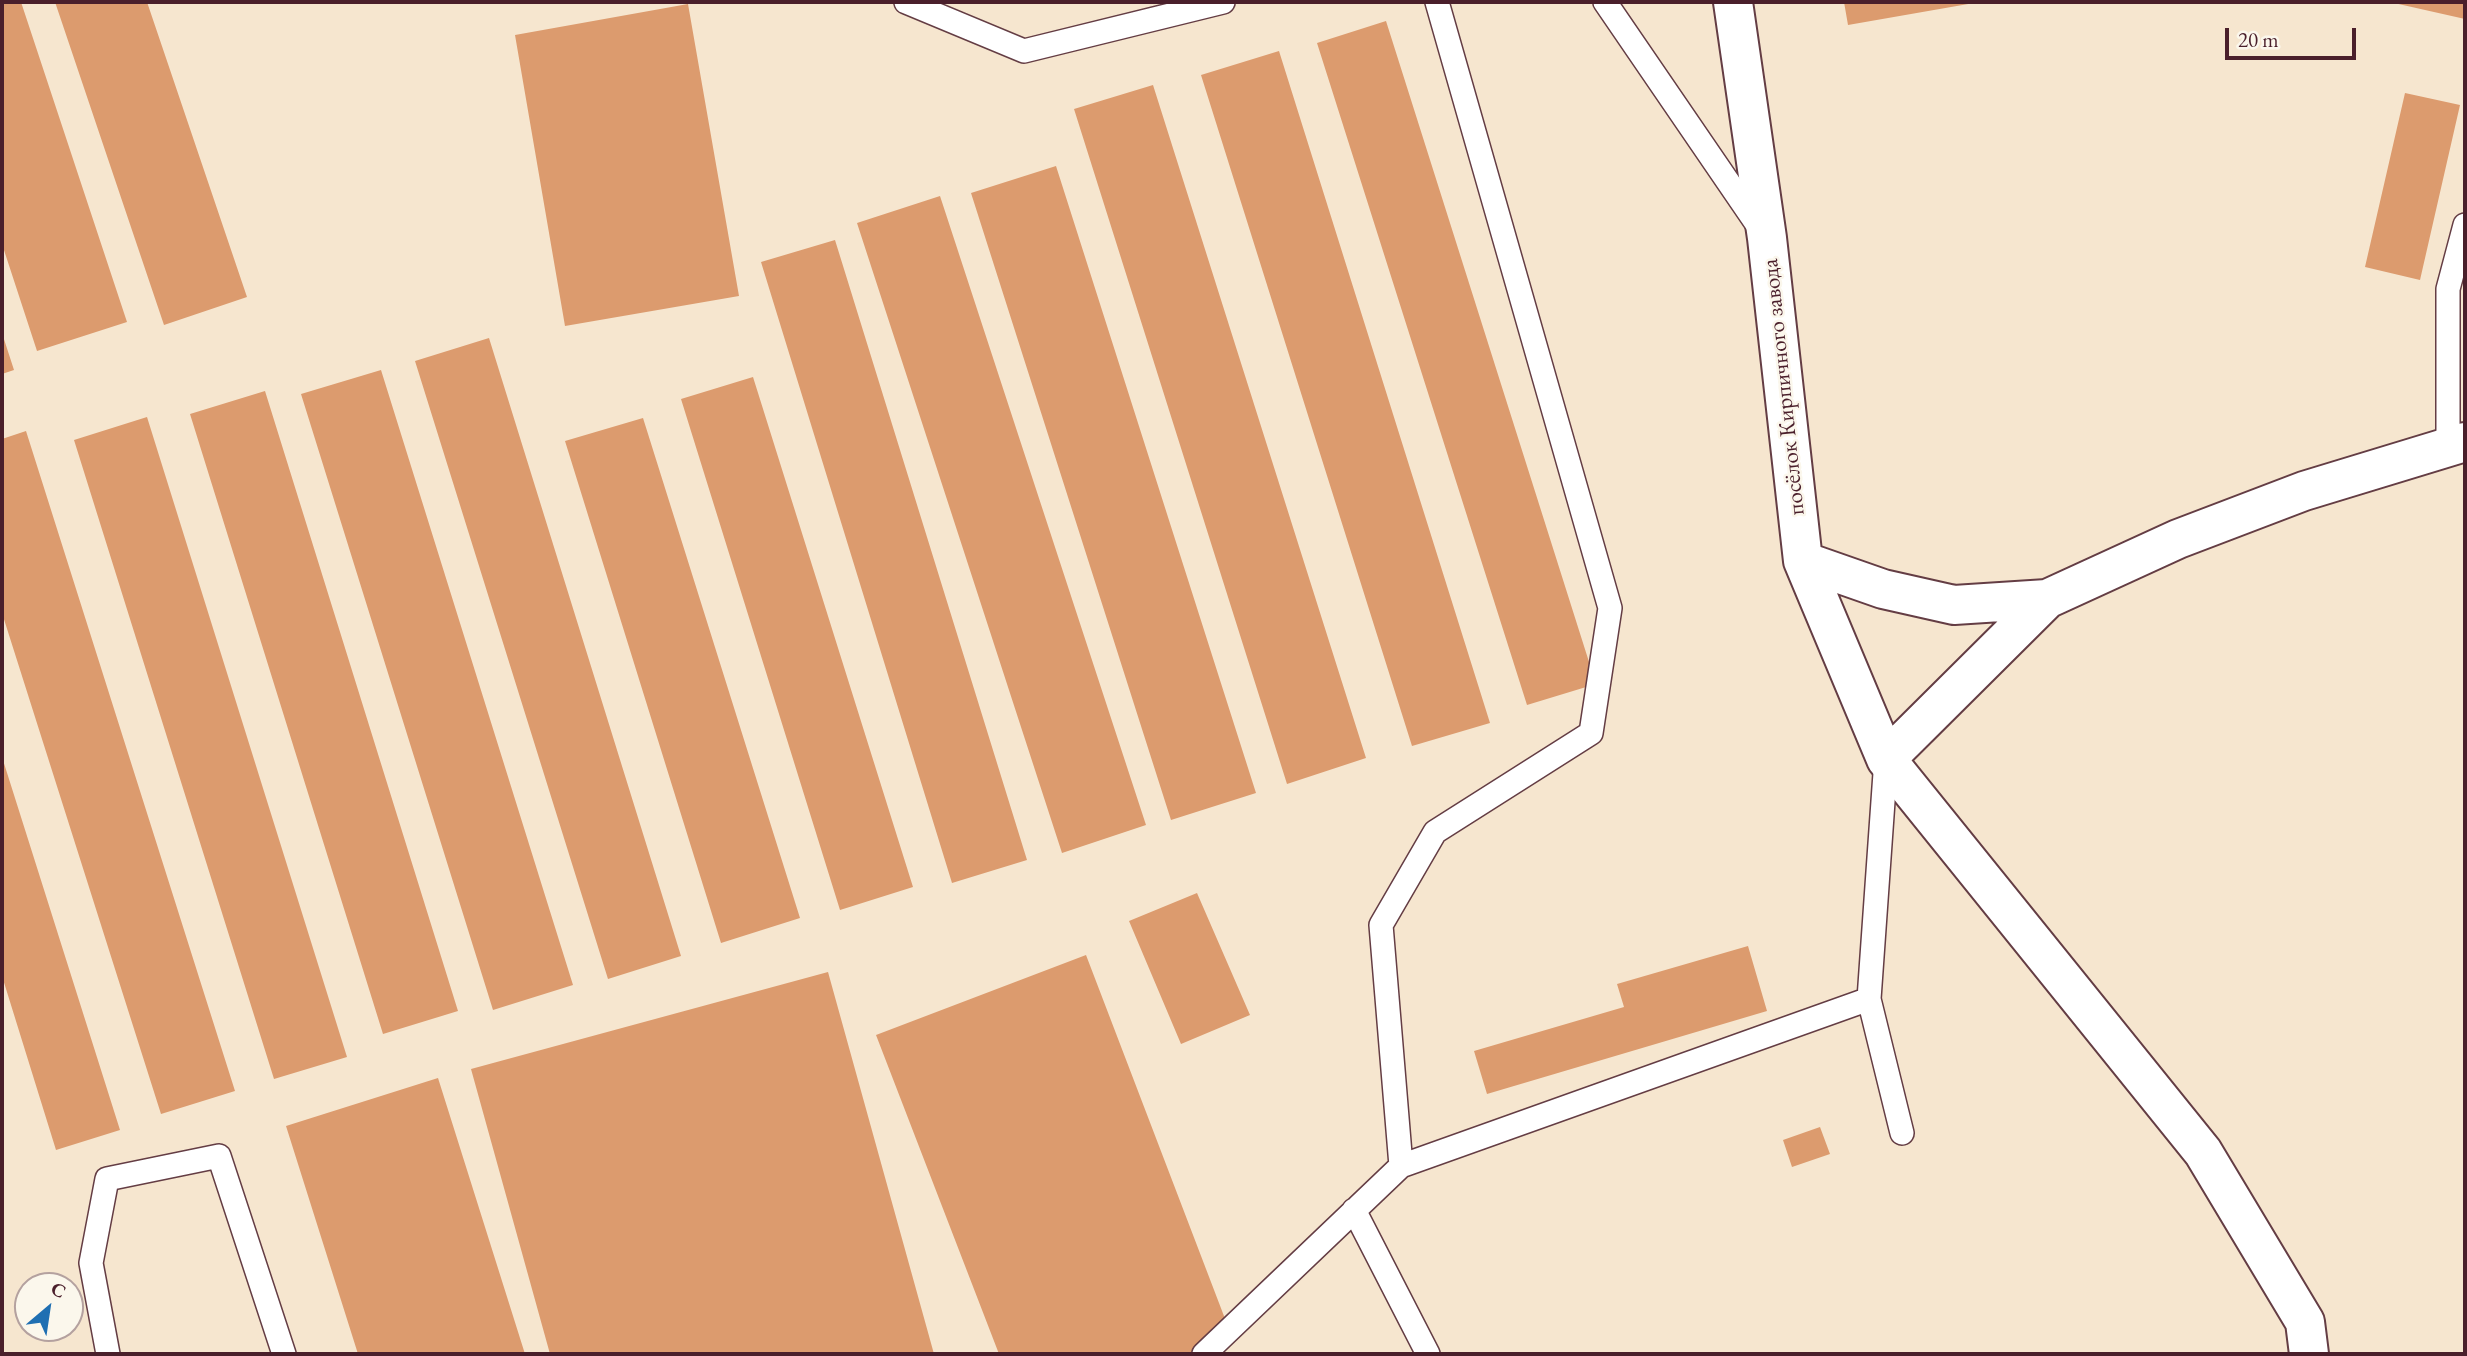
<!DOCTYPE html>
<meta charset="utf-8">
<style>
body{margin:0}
#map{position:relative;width:2467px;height:1356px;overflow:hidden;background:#f6e6cf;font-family:"EB Garamond",serif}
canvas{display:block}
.frame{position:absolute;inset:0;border:4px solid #4a1f2b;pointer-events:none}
.north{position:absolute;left:14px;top:1272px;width:70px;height:70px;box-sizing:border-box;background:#fbf7ec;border:2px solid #b4a19f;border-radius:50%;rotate:29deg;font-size:19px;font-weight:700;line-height:28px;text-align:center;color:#4a1f2b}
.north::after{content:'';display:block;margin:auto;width:24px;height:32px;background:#1f6fb2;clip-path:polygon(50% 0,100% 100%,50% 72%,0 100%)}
.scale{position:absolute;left:2225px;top:28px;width:131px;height:32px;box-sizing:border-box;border:4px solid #4a1f2b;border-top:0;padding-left:9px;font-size:21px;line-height:24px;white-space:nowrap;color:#4a1f2b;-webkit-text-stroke:5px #fbf7ec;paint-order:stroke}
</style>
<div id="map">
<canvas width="2467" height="1356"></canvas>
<div class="frame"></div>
<div class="north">С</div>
<div class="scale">20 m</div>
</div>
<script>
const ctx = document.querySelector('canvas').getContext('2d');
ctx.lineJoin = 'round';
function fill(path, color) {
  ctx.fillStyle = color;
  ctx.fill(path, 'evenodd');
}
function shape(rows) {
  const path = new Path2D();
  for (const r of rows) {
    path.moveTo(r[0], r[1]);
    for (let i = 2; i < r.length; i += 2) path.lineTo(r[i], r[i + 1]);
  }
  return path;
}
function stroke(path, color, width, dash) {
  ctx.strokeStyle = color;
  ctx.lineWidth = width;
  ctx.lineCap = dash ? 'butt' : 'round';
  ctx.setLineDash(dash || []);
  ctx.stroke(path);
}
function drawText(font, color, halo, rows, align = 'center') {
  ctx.font = font + ' "EB Garamond",serif';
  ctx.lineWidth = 5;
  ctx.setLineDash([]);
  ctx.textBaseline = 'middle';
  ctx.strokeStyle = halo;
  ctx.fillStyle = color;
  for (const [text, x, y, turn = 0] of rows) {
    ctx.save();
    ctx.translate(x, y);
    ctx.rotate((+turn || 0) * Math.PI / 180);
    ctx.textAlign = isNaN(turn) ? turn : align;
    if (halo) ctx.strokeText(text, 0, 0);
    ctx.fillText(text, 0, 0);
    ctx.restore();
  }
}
const building = shape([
 [2,2,21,2,127,322,37,351,2,244],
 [55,2,147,2,247,297,164,325],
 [1844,2,1974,2,1974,3,1848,25],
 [2394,2,2465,2,2465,19,2394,3],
 [688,4,739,296,565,326,515,35],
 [1386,21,1596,684,1527,705,1317,43],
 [1279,51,1490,723,1412,746,1201,75],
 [1153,85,1366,758,1287,784,1074,109],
 [2405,93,2460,105,2420,280,2365,267],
 [1056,166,1256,793,1171,820,971,193],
 [940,196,1146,825,1062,853,857,223],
 [835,240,1027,860,952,883,761,262],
 [2,333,14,370,2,374],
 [489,338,681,956,608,979,415,361],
 [381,370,573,985,493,1010,301,394],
 [753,377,913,887,840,910,681,399],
 [265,391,458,1011,383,1034,190,414],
 [147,417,347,1057,274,1079,74,440],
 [643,418,800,918,721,943,565,441],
 [26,431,235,1091,161,1114,2,613,2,439],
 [2,757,120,1130,56,1150,2,976],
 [1197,893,1250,1015,1181,1044,1129,921],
 [1748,946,1767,1011,1487,1094,1474,1051,1624,1007,1617,984],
 [1086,955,1232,1337,1188,1354,999,1354,876,1035],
 [828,972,934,1354,550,1354,471,1069],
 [438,1078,525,1354,358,1354,286,1126],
 [1820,1127,1830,1154,1792,1167,1783,1140]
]);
const service = shape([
 [906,2,1024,51,1223,2],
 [1605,2,1759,227],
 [2448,447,2448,289,2465,225],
 [1886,759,1869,999,1902,1133],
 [1401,1166,1381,925,1435,832,1591,733,1610,608,1437,2],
 [1354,1210,1428,1354],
 [108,1354,91,1263,107,1179,219,1156,284,1354],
 [1204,1354,1401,1166,1869,999]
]);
const minor = shape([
 [1733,2,1767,238,1803,561,1886,759,2203,1152,2305,1322,2309,1354],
 [1803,561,1883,589,1954,605,2047,599],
 [1886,759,2047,599,2178,539,2304,491,2465,442]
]);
const streetNames = [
 ["посёлок Кирпичного завода",1784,387,-96]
];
fill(building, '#dc9b6e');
stroke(service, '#643d44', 26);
stroke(minor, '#643d44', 42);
stroke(service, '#fff', 23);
stroke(minor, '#fff', 38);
drawText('23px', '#4a1f2b', '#fbf7ec', streetNames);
</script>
